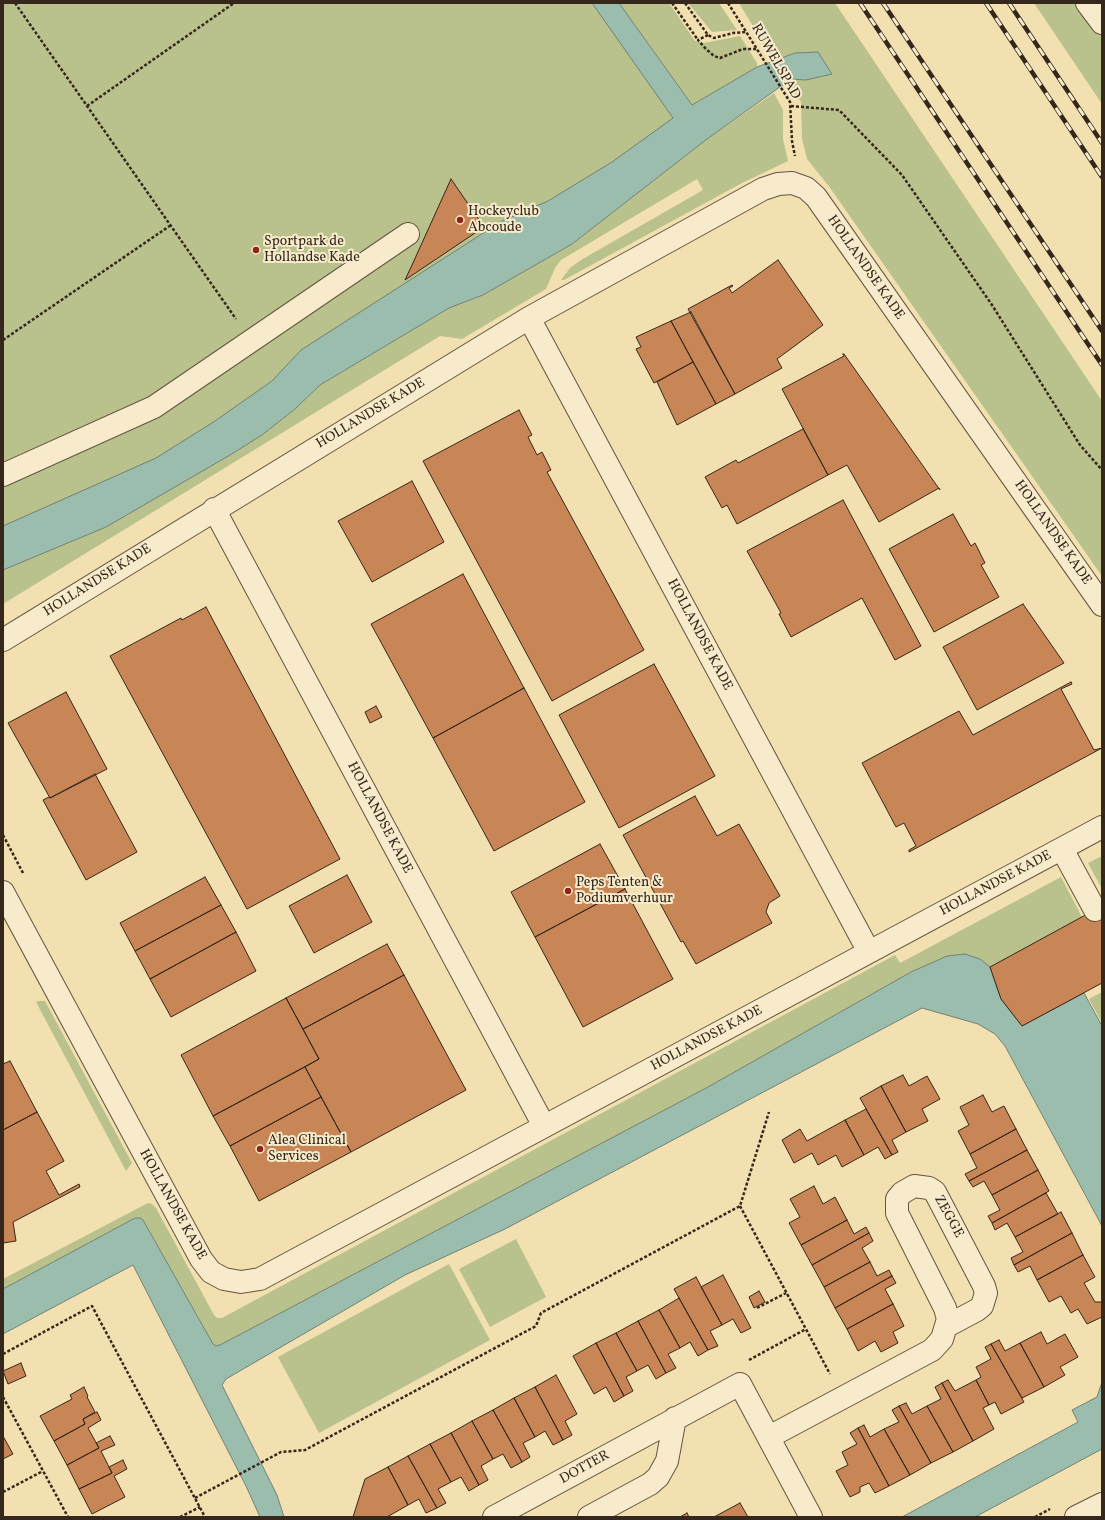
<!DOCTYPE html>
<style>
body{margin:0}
#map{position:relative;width:1105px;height:1520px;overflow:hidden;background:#f2e0b0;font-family:Vollkorn,serif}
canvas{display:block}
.frame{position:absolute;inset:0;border:4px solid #35271b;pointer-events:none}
</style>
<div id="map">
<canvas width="1105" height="1520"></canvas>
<div class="frame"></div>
</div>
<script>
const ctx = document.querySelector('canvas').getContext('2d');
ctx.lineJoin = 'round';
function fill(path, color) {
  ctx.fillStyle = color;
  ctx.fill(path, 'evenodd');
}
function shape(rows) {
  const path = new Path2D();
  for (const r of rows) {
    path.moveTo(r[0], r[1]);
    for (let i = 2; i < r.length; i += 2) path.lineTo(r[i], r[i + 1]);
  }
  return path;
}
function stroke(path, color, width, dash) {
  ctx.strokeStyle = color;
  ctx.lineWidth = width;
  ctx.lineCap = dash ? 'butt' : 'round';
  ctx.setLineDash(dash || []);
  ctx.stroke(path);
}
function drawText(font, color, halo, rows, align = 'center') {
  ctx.font = font + ' Vollkorn,serif';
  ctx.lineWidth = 4;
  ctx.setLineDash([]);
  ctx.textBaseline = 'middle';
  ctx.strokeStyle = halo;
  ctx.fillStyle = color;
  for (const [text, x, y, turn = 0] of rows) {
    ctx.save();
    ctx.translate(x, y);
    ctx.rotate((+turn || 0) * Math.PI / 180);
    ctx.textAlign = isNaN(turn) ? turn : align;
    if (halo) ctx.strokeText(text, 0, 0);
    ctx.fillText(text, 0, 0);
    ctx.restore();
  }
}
const green = shape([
 [3,3,612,3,698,124,315,365,3,549],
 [619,3,669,3,695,41,704,43,740,36,757,63,757,67,692,105],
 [688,3,719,3,737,30,712,32],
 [739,3,835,3,1102,401,1102,576,828,185,807,159,802,139,801,102,787,83,791,79,806,80,810,53,795,53,774,61],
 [1034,3,1102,3,1102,104],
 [774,93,783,110,783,139,788,161,742,183,564,280,561,280,570,268,581,260,703,190,697,179,561,260,555,268,546,289,462,339,440,336,3,604,3,570,106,527,262,435,295,409,320,385,449,308,483,295,572,244,707,139],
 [1102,856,1102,889,1088,863],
 [1061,877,1082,917,990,967,980,959,965,954,947,956,911,972,708,1087,220,1345,216,1346,213,1344,143,1220,140,1218,135,1218,3,1289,3,1279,148,1203,152,1204,156,1208,214,1315,217,1318,222,1318,895,955,900,963],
 [1102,992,1102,1023,1089,999],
 [39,1001,45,1001,132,1163,126,1171,36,1002],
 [516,1239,546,1297,490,1327,459,1269],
 [449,1264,490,1340,319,1433,278,1357]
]);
const water = shape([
 [592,3,619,3,692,105,757,67,795,53,818,52,832,74,806,80,791,79,707,139,572,244,483,295,449,308,320,385,295,409,262,435,230,455,106,527,3,570,3,526,156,458,215,421,272,381,301,350,502,221,548,201,612,162,673,118,592,3],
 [965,954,980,959,990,967,1001,999,1022,1026,1084,993,1102,1026,1102,1226,1005,1046,995,1034,978,1024,922,1008,505,1229,405,1275,226,1379,222,1385,277,1495,284,1517,260,1517,246,1486,133,1265,3,1334,3,1289,135,1218,140,1218,143,1220,213,1344,216,1346,220,1345,708,1087,911,972,947,956,965,954],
 [1102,1382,1102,1449,975,1517,902,1517,1078,1422,1072,1410,1097,1397,1102,1382]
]);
const building = shape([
 [451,179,484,227,405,280,412,265,451,179],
 [778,260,823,325,777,359,782,368,735,394,688,309,732,285,733,286,729,288,732,293,778,260],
 [691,312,735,394,716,404,671,321,691,312],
 [671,321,693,362,654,383,636,349,641,347,636,337,671,321],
 [843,354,844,354,940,490,939,488,879,522,847,465,828,475,782,389,844,356,843,354],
 [693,362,716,404,677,425,657,382,693,362],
 [519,410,532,435,528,437,537,455,542,452,551,470,547,472,644,650,552,701,423,461,519,410],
 [803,429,828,475,737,524,727,505,722,508,705,477,736,460,738,463,803,429],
 [412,481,444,542,372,582,338,521,412,481],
 [843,500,921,646,895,660,862,598,791,637,779,614,781,613,747,551,843,500],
 [953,514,971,546,975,543,985,563,981,565,999,597,934,632,889,549,953,514],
 [463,574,524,688,433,738,371,624,463,574],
 [1023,604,1064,663,977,710,943,647,1023,604],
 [206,607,340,859,247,909,110,656,181,618,182,620,206,607],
 [654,664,715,776,619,828,559,715,654,664],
 [1071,682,1072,684,1061,689,1094,750,1102,748,909,852,909,850,916,846,904,823,896,827,862,763,959,711,973,735,1071,682],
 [524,688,585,802,494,851,433,738,524,688],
 [66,692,107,769,50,798,8,723,66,692],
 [376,706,382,717,370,723,365,712,376,706],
 [95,774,137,852,86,880,43,800,49,797,50,798,95,774],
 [695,796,717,836,739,824,780,896,769,903,766,912,772,923,696,964,683,941,681,942,623,835,695,796],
 [600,844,625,889,535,937,511,892,600,844],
 [347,875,372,922,314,953,289,906,347,875],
 [205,877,221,905,135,951,120,923,205,877],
 [625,889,673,979,583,1027,535,937,625,889],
 [221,905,236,932,150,979,135,951,221,905],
 [1102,906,1102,983,1022,1026,1001,999,990,967,1102,906],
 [236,932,256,971,171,1017,150,979,236,932],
 [387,944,404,975,303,1029,286,998,387,944],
 [404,975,466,1090,351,1152,305,1067,319,1059,303,1029,404,975],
 [286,998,319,1059,213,1116,181,1055,286,998],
 [10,1061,37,1112,3,1130,3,1064,10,1061],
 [305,1067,321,1097,230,1146,213,1116,305,1067],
 [903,1075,909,1086,927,1076,940,1099,922,1109,928,1121,906,1132,881,1086,903,1075],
 [881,1086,906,1132,892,1140,898,1152,892,1155,860,1098,881,1086],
 [983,1095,992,1112,1004,1106,1016,1129,970,1154,958,1131,969,1125,960,1107,983,1095],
 [321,1097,351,1152,259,1201,230,1146,321,1097],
 [866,1109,892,1155,885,1159,878,1147,864,1155,845,1120,866,1109],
 [37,1112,64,1161,46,1171,59,1195,79,1184,80,1187,13,1222,16,1241,3,1243,3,1130,37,1112],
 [845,1120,864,1155,842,1167,836,1155,818,1165,812,1153,794,1163,782,1140,800,1129,807,1141,845,1120],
 [1016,1129,1027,1150,969,1181,965,1174,977,1168,970,1154,1016,1129],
 [1027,1150,1038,1170,992,1195,984,1181,973,1187,969,1181,1027,1150],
 [1038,1170,1049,1191,992,1223,988,1216,1000,1210,992,1195,1038,1170],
 [814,1186,823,1204,835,1197,847,1220,801,1245,789,1223,800,1217,790,1199,814,1186],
 [1046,1193,1058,1214,1015,1237,1007,1223,995,1230,992,1223,1046,1193],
 [1061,1212,1072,1233,1014,1265,1011,1258,1023,1252,1015,1237,1061,1212],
 [847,1220,854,1234,866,1227,869,1233,812,1265,801,1245,847,1220],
 [869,1233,873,1241,862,1248,870,1262,824,1287,812,1265,869,1233],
 [1072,1233,1083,1255,1037,1280,1030,1266,1018,1272,1014,1265,1072,1233],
 [1083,1255,1095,1277,1084,1283,1095,1302,1102,1302,1102,1317,1087,1324,1078,1309,1071,1313,1061,1296,1049,1302,1037,1280,1083,1255],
 [870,1262,877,1276,889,1270,892,1276,835,1308,824,1287,870,1262],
 [723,1275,751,1328,741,1333,733,1319,722,1325,701,1287,723,1275],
 [892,1276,896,1283,885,1289,893,1304,847,1329,835,1308,892,1276],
 [696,1277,722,1325,710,1331,718,1346,708,1350,674,1289,696,1277],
 [759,1291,765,1302,754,1308,749,1297,759,1291],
 [679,1298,708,1350,698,1356,690,1342,680,1348,659,1310,679,1298],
 [893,1304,904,1326,893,1332,898,1343,881,1352,875,1341,858,1351,847,1329,893,1304],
 [659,1310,680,1348,668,1354,676,1368,666,1373,638,1321,659,1310],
 [638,1321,666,1373,656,1379,648,1365,637,1371,616,1333,638,1321],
 [1041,1332,1047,1344,1065,1334,1078,1357,1060,1367,1065,1375,1044,1387,1020,1343,1041,1332],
 [616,1333,637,1371,626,1377,633,1391,624,1396,596,1343,616,1333],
 [999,1340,1005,1351,1020,1343,1044,1387,1022,1398,991,1344,999,1340],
 [596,1343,624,1396,614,1402,606,1387,594,1394,573,1356,596,1343],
 [991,1344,1024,1402,1001,1414,995,1402,989,1405,976,1380,981,1377,976,1367,991,1359,985,1347,991,1344],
 [21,1363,26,1376,8,1384,3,1371,21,1363],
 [556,1375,577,1414,565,1421,572,1435,563,1440,535,1387,556,1375],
 [948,1380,955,1391,976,1380,989,1405,983,1408,994,1429,973,1441,942,1383,948,1380],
 [942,1383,973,1441,953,1452,927,1406,941,1399,935,1387,942,1383],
 [84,1387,88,1396,87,1397,95,1412,83,1419,85,1424,54,1441,40,1416,72,1399,70,1395,84,1387],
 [535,1387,563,1440,553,1445,545,1431,535,1437,514,1398,535,1387],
 [514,1398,535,1437,523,1443,530,1457,522,1462,493,1410,514,1398],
 [906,1403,912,1414,927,1406,953,1452,931,1463,899,1406,906,1403],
 [899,1406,931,1463,910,1475,884,1429,899,1422,892,1410,899,1406],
 [493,1410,522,1462,511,1468,503,1454,493,1459,472,1421,493,1410],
 [97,1412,101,1420,88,1428,99,1448,67,1465,54,1441,85,1424,83,1419,97,1412],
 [472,1421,493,1459,481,1466,488,1480,479,1485,451,1433,472,1421],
 [864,1425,870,1437,884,1429,910,1475,889,1486,858,1428,864,1425],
 [858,1428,889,1486,875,1493,869,1483,860,1487,860,1492,850,1497,836,1471,848,1465,842,1452,857,1444,850,1433,858,1428],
 [451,1433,479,1485,469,1491,461,1477,451,1482,430,1444,451,1433],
 [3,1436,13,1454,3,1459,3,1436],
 [110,1436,115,1445,101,1451,112,1473,79,1489,67,1465,99,1448,96,1443,110,1436],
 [430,1444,451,1482,438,1489,446,1503,437,1508,408,1456,430,1444],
 [408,1456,437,1508,426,1513,419,1499,408,1505,388,1467,408,1456],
 [123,1460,127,1469,114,1476,125,1497,92,1514,79,1489,112,1473,109,1467,123,1460],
 [388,1467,408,1505,387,1517,353,1517,365,1479,388,1467],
 [740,1503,748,1517,714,1517,740,1503],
 [687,1513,689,1517,680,1517,687,1513]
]);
const path = shape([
 [15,3,236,319],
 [672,3,698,40],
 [685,3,708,35,714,38,733,33,747,32],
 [728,3,790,102,792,141,795,156],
 [708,35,698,40,706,49,714,56,720,58,743,49,757,49],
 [87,106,234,3],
 [791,106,839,110,902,175,992,305,1080,445,1102,470],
 [3,340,171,225],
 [3,835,23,873],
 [740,1206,830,1374],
 [757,1308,786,1293],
 [3,1354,92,1306,205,1517],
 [749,1360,806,1329],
 [3,1397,68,1517],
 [3,1492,43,1471],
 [195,1498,281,1452,305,1450,536,1326,541,1313,740,1206,769,1112],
 [180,1517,200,1507],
 [1035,1517,1050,1509]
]);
const minor = shape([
 [1087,3,1102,23],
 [529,318,869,952],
 [3,475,154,407,408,234],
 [214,509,544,1126],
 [3,640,529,318,763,189,778,184,792,183,806,188,816,197,1102,605],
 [1062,849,1095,910],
 [3,892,201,1259,211,1272,224,1279,241,1282,260,1279,1102,827],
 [769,1437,932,1350,942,1339,948,1319,945,1308,897,1213,897,1199,902,1193,914,1186,929,1188,935,1192,984,1286,986,1293,982,1306,977,1310,947,1326],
 [494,1517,740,1384,811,1517],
 [589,1517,650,1484,658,1477,667,1461,675,1418],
 [1076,1517,1102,1504]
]);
const rail = shape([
 [860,3,1102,365],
 [883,3,1102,331],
 [986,3,1102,177],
 [1009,3,1102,143]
]);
const markers = [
 [460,220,4,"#8f2418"],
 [256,250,4,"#8f2418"],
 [568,891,4,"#8f2418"],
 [260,1149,4,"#8f2418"]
];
const streetNames = [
 ["RUWELSPAD",775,62,60],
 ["HOLLANDSE KADE",865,268,55],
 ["HOLLANDSE KADE",371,414,-31],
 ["HOLLANDSE KADE",1052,533,55],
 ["HOLLANDSE KADE",98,581,-32],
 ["HOLLANDSE KADE",699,635,62],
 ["HOLLANDSE KADE",379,818,62],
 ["HOLLANDSE KADE",996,884,-28],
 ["HOLLANDSE KADE",707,1039,-28],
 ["HOLLANDSE KADE",172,1205,61],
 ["ZEGGE",948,1217,61],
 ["DOTTER",585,1468,-29]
];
const poiNames = [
 ["Hockeyclub",468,212],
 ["Abcoude",468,228],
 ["Sportpark de",264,242],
 ["Hollandse Kade",264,258],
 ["Peps Tenten &",576,883],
 ["Podiumverhuur",576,899],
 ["Alea Clinical",268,1141],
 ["Services",268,1157]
];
fill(green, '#b9c28c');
fill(water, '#9bbdae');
stroke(water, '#728173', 1);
fill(building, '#c88556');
stroke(building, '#35271b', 1);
stroke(minor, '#645540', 24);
stroke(path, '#35271b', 2.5, [3, 2]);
stroke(minor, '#f7ebcc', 22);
stroke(rail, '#35271b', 4.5);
stroke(rail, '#f7ebcc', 3, [9]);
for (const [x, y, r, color] of markers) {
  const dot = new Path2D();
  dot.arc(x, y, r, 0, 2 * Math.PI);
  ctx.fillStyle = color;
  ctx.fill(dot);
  stroke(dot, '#f7ebcc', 1.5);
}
drawText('14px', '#35271b', '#f7ebcc', streetNames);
drawText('14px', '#35271b', '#f7ebcc', poiNames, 'left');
</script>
